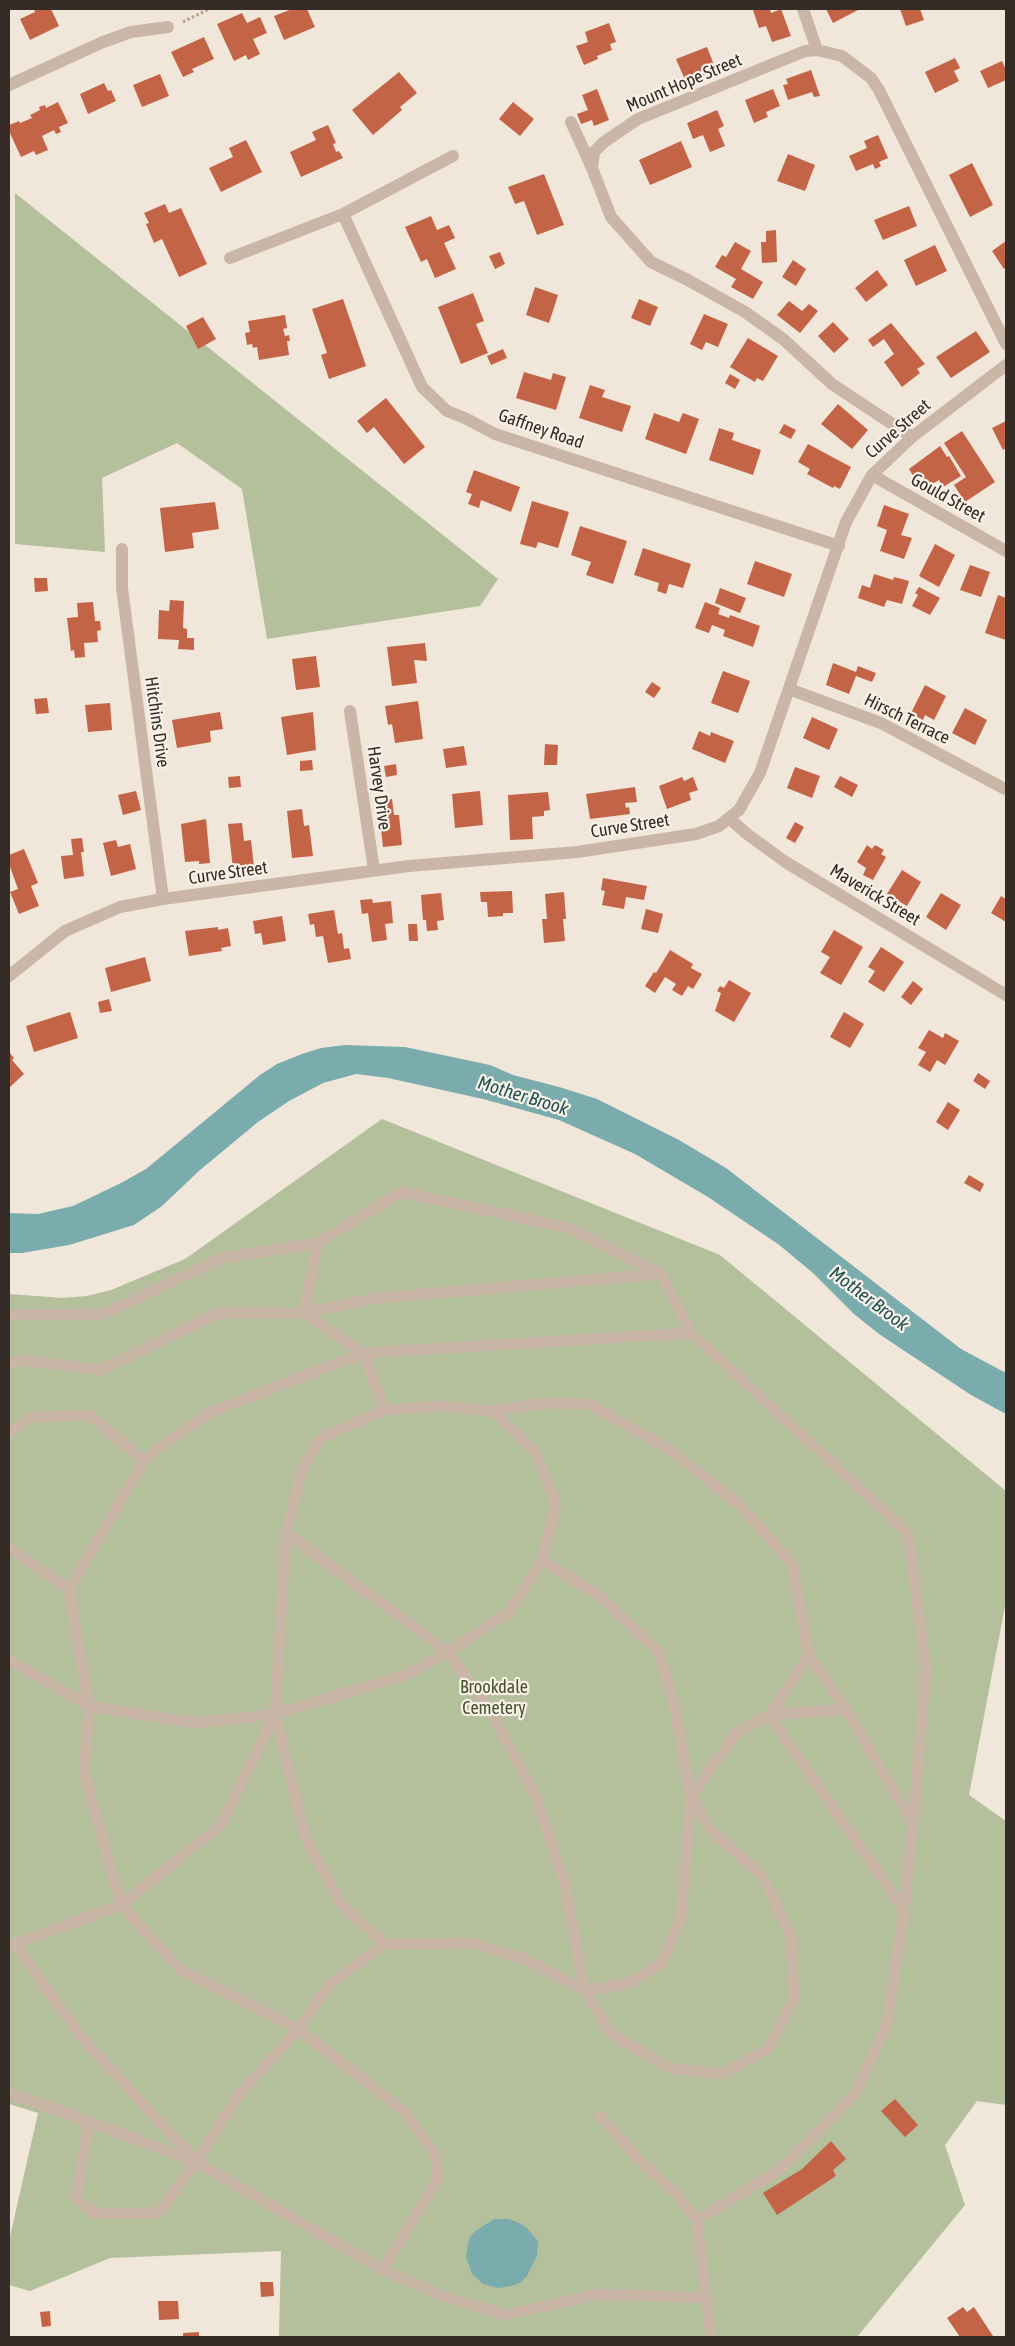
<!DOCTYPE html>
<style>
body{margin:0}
#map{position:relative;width:1015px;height:2346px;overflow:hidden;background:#f1e6da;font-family:"Asap Condensed",sans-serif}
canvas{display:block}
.frame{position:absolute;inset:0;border:10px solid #352c27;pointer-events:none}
</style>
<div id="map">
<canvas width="1015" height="2346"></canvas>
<div class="frame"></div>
</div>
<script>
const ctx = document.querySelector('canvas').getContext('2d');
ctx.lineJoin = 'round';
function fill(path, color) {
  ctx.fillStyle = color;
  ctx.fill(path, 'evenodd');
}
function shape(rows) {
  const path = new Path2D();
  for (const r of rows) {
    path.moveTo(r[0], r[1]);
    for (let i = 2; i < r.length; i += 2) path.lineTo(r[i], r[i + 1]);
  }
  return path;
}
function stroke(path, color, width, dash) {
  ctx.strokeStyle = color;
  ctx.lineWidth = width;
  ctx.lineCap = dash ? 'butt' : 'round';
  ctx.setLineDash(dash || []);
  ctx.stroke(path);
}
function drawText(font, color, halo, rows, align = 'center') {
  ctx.font = font + ' "Asap Condensed",sans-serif';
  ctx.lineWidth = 4.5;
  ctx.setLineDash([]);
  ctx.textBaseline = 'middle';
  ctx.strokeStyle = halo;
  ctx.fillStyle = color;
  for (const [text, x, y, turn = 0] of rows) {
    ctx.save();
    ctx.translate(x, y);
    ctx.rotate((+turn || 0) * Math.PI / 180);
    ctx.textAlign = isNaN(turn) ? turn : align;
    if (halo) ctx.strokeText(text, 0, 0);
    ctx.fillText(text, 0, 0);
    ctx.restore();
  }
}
const green = shape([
 [15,193,498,579,480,606,267,639,242,489,177,443,102,478,105,552,15,544],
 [382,1119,720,1255,1006,1491,1006,1601,969,1795,1006,1821,1006,2105,977,2101,945,2145,965,2205,857,2337,279,2337,281,2251,110,2258,30,2291,9,2285,9,2241,38,2113,9,2104,9,1294,62,1298,87,1296,111,1290,185,1259]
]);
const water = shape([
 [345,1045,405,1047,490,1065,513,1075,559,1087,597,1099,679,1140,726,1168,961,1349,1006,1373,1006,1414,971,1395,879,1334,854,1314,813,1273,778,1244,708,1197,635,1154,559,1120,483,1099,388,1078,356,1074,323,1083,289,1101,258,1122,200,1170,162,1206,134,1225,69,1245,22,1253,9,1253,9,1213,38,1214,73,1206,121,1183,146,1169,260,1075,277,1064,302,1054,321,1048],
 [494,2219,509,2219,517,2222,526,2227,538,2241,537,2256,527,2276,520,2283,511,2286,498,2288,483,2284,472,2274,466,2257,469,2239,474,2232]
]);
const building = shape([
 [34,9,51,9,59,26,30,40,20,19,35,12],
 [292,9,307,9,315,27,284,40,274,16],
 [757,9,770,9,771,13,781,9,791,36,772,42,766,26,759,28,753,10],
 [826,9,860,9,833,23],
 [900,9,920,9,924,20,906,26],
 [242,13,247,23,260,17,267,33,253,39,260,54,248,60,246,55,234,61,217,24],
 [609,23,616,42,610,44,612,50,597,56,598,59,584,65,576,46,588,42,585,32],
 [204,37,214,59,192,69,194,72,183,77,171,52],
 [707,47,716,70,686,82,676,59],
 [955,58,960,68,954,71,959,81,935,93,925,72],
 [1002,61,1006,70,1006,80,988,88,980,71],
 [811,70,820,96,814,97,812,92,788,100,783,85,788,84,786,79],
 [399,72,417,93,400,107,402,110,373,135,352,110],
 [160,74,169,96,142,107,133,85],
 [104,83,108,91,111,90,116,101,88,114,80,94],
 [597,89,609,120,594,126,592,120,581,124,577,114,588,110,582,95],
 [773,89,780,106,766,112,768,117,754,123,745,100],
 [58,102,68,123,59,127,61,132,56,134,54,130,42,136,48,150,36,155,34,151,21,157,9,131,9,125,19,121,20,123,32,118,30,115,40,110,39,107,45,105,46,108],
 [513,102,534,119,520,136,499,119],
 [717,110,724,126,718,129,725,146,710,152,703,135,693,139,687,123],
 [328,125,336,143,333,144,336,152,339,151,343,158,301,177,290,152,316,140,312,132],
 [878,135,888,158,879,162,881,166,875,169,873,164,856,171,849,156,867,148,864,141],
 [246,140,262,172,221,192,209,168,233,157,229,148],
 [681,141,692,167,650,185,639,160],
 [788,154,815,165,805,191,777,181],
 [972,163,993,205,970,217,949,175],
 [544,174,564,225,537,235,524,201,515,204,508,187],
 [165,204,169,213,181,208,207,264,179,277,162,239,154,243,146,224,149,223,144,213],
 [909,206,917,226,883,240,874,220],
 [431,216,437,230,449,225,455,238,444,243,456,269,435,278,427,259,421,262,405,227],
 [776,230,777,262,762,263,761,242,766,242,766,231],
 [1006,241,1006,267,1004,269,992,251],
 [735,242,751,251,741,269,763,282,753,299,731,287,736,279,715,267,722,255,726,257],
 [935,245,947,271,916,286,904,260],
 [500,252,505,264,495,269,489,256],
 [793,260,806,269,796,286,782,277],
 [877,270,888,285,866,302,855,288],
 [535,287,558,295,549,323,526,315],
 [473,293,484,321,476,324,488,353,461,364,438,307],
 [343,299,366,366,329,379,321,355,327,353,312,309],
 [639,299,658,307,650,326,631,318],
 [789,301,802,311,809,304,818,311,800,333,777,315],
 [704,314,728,324,718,347,706,342,702,350,690,344],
 [285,315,287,328,283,329,285,336,289,335,290,341,287,341,289,355,259,360,257,347,253,348,252,344,247,345,245,333,250,332,248,321],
 [203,317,216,339,198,349,186,326],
 [833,322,849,339,834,353,818,336],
 [891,323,925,364,917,369,920,373,902,387,884,362,894,354,884,339,873,347,868,340],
 [976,331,990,352,951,378,936,357],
 [748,338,778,356,763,381,757,378,755,382,730,367],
 [503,349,507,358,491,365,487,356],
 [524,372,551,380,553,373,566,377,556,410,516,398],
 [730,374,740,380,735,389,725,383],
 [590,385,605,390,602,397,631,406,622,432,579,418],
 [386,398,425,447,404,464,374,427,367,433,357,421],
 [838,404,868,430,852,449,821,424],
 [654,413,679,422,683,413,699,419,686,454,645,439],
 [1006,421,1006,448,1003,450,992,428],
 [784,424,796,430,791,439,779,433],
 [719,428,734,433,732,440,761,450,753,475,709,460],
 [962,431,995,482,965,502,954,485,966,477,944,443],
 [808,444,851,467,840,489,834,486,833,488,807,474,810,469,798,462],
 [940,446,947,457,949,456,961,476,943,487,939,480,929,486,922,475,915,479,909,469],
 [474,470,520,487,511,512,481,500,479,508,468,504,472,494,466,492],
 [532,501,569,512,558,548,538,542,536,548,520,544],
 [215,502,219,529,192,533,194,548,165,552,160,508],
 [884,505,909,514,901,535,912,538,904,559,880,551,887,530,877,526],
 [580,526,627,541,613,584,586,575,591,562,571,555],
 [935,544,955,555,939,587,919,576],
 [643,548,691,564,683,588,669,584,666,594,657,591,659,583,634,575],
 [755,561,792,574,784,597,747,584],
 [970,565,990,572,981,597,960,590],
 [874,574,893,580,894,577,909,581,902,604,887,600,884,607,858,598,862,585,870,588],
 [34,578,47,578,48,591,35,592],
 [919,587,940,598,930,615,912,606,918,595,915,593],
 [720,588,746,598,740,613,715,603],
 [998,595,1006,598,1006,640,985,633],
 [170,600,184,601,183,628,187,629,187,638,194,638,194,650,178,649,179,640,158,639,159,610,169,611],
 [93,602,95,621,100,621,101,630,97,631,98,642,84,643,85,657,75,658,74,650,71,651,67,618,78,617,77,603],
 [705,602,720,608,718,614,729,618,730,615,760,626,753,647,723,636,725,630,712,625,709,633,695,628],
 [425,643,427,661,414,660,417,683,392,686,387,647],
 [316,656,320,687,296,690,292,659],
 [833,663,856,672,858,666,876,673,872,682,856,676,849,694,826,685],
 [723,671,750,681,738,713,711,703],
 [652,682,661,688,654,698,645,692],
 [925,685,946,696,934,720,925,715,923,720,911,713],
 [47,698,49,713,36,714,34,699],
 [418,701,423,739,395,743,392,724,388,725,385,706],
 [110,703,112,730,88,732,85,705],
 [965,708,987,720,975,745,952,733],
 [220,712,223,729,210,731,211,742,177,748,172,720],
 [313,712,316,750,287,755,281,717],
 [812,717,838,729,829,750,803,738],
 [699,731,710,736,711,732,734,741,725,763,692,749],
 [545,744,558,745,557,765,544,765],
 [464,746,467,765,446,768,443,749],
 [312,760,313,770,300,771,300,761],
 [396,764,397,775,386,777,384,766],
 [795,767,820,776,812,798,787,788],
 [240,776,241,787,229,788,228,777],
 [840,776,858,785,852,797,834,787],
 [682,777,684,781,693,777,698,790,689,793,691,800,667,809,659,786],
 [635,787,637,802,625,803,626,808,629,807,630,814,590,819,586,794],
 [136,791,141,810,123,815,118,795],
 [480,791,483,825,455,828,452,794],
 [548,792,550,810,544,811,544,816,532,817,533,839,510,840,508,795],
 [392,799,394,815,399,815,402,845,383,847,378,801],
 [302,809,304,826,309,825,313,856,292,858,287,811],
 [206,819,210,863,199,864,199,861,185,862,181,824],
 [795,822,804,827,795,843,786,838],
 [242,823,244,841,251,840,254,867,233,869,228,824],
 [82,838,84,852,81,852,84,876,64,879,61,856,73,855,71,839],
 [116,840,118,847,130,844,136,869,111,876,103,843],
 [867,845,872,849,875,845,884,850,881,854,886,857,873,880,863,875,866,868,857,862],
 [24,849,38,883,31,886,39,906,19,914,10,892,18,889,9,864,9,855],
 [902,870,921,882,907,906,887,894],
 [603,878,647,886,644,900,626,897,624,909,602,905,605,891,601,890],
 [512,891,513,913,503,913,503,916,488,917,487,902,481,902,480,892],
 [564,892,566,919,563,919,565,941,544,943,542,919,547,919,545,894],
 [441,893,444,920,437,921,438,930,427,931,426,920,423,920,421,895],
 [941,893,961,905,946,930,926,917],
 [1001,896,1006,899,1006,922,991,913],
 [372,899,373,903,391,901,393,923,385,924,387,940,372,942,368,913,362,914,360,900],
 [646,909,663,914,658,933,641,929],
 [334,910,338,934,342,933,344,949,349,948,351,959,328,963,323,936,316,937,314,924,310,925,308,914],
 [282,916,286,941,263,945,261,933,255,934,253,921],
 [408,924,417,924,418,941,409,941],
 [218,927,218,930,228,928,231,946,221,948,222,951,189,956,185,931],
 [834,930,863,947,841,985,820,973,830,957,821,952],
 [881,947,904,962,884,992,868,982,875,971,868,967],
 [670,950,693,964,691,968,702,974,693,989,688,986,682,996,672,990,676,984,665,977,655,993,645,986,654,972,656,973],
 [145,957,151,981,111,992,105,968],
 [729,980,751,993,734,1022,715,1011,721,993,717,991,720,986,724,988],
 [913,981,923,989,911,1005,901,997],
 [109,999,112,1011,100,1013,98,1002],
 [70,1012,78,1038,34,1052,26,1026],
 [844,1012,864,1024,850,1048,830,1037],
 [929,1030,943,1038,945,1033,959,1041,945,1065,937,1060,930,1072,918,1065,926,1052,918,1048],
 [9,1052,14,1058,12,1060,24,1074,9,1088],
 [978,1073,990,1081,985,1089,973,1081],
 [948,1102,960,1110,948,1130,936,1122],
 [969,1175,984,1184,980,1192,964,1183],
 [895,2099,918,2125,905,2137,881,2111],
 [831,2141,846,2159,833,2170,836,2176,777,2215,763,2193,802,2169],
 [260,2282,273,2282,274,2296,261,2297],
 [158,2301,178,2301,179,2319,159,2320],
 [963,2307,967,2312,974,2307,993,2336,960,2337,947,2318],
 [50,2311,51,2326,42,2327,40,2312],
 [199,2332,199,2337,183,2337,183,2333]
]);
const path = shape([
 [183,22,209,9]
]);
const service = shape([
 [661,1274,377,1298,304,1313,317,1243,401,1192,569,1228,661,1274,691,1333,908,1533,926,1669,913,1824],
 [9,1315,103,1314,222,1258,317,1243],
 [9,1364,22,1360,101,1370,218,1313,304,1313,363,1353,691,1333],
 [9,1434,31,1417,90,1415,144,1461],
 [286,1533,448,1652,491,1713,536,1796,565,1884,584,1990,611,2034,669,2068,722,2074,768,2049,794,1998,791,1936,762,1875,711,1831,691,1796,737,1732,769,1715,904,1910],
 [9,1548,69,1589],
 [809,1656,769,1715,846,1709],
 [9,1660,89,1706,194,1723,275,1714,406,1675,448,1652,509,1612,542,1560,556,1505,536,1453,493,1411],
 [9,1943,15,1944,121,1905,221,1825,275,1714],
 [15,1944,81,2037,193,2158],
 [9,2094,49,2107,196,2162,383,2270,438,2178,435,2154,404,2111,298,2029,181,1970,121,1905,84,1772,89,1706,69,1589,144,1461,158,1448,211,1412,363,1353,385,1410],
 [600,2116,636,2157,673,2191,697,2220],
 [89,2121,76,2198,94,2213,158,2213,196,2162,237,2097,298,2029,329,1985,385,1944,471,1943,524,1959,584,1990,627,1984,662,1963,681,1918,691,1796,673,1700,658,1651,599,1596,542,1560],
 [383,2270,443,2296,506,2315,599,2294,706,2298,697,2220,781,2169,855,2094,887,2024,904,1910,913,1824,846,1709,809,1656,792,1563,738,1504,672,1451,589,1404,544,1403,493,1411,442,1406,385,1410,322,1437,302,1469,286,1533,275,1714,306,1839,341,1904,385,1944],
 [706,2298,711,2337]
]);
const minor = shape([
 [803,9,817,50],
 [9,85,103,42,131,32,168,27],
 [571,122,592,168],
 [343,214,422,387,447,411,465,418,495,434,839,546],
 [230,258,343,214,453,156],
 [912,437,832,384,783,339,745,312,686,279,651,262,611,217,592,168,594,152,604,142,638,119,805,51,817,50,842,56,871,78,879,90,1006,344],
 [872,475,1006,551],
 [122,549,122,588,163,899],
 [789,689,881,723,1005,789],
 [350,711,374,870],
 [730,819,747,834,787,863,1006,995],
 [9,976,65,931,120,907,163,899,409,866,577,852,696,834,719,826,739,810,760,773,846,522,872,475,912,437,1006,365]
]);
const streetNames = [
 ["Mount Hope Street",684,83,-23],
 ["Gaffney Road",541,429,19],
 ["Curve Street",898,429,-41],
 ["Gould Street",948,498,29],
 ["Hirsch Terrace",907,719,26],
 ["Hitchins Drive",157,722,82],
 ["Harvey Drive",379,788,82],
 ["Curve Street",630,826,-9],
 ["Curve Street",228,873,-8],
 ["Maverick Street",875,895,31]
];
const parkNames = [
 ["Brookdale",494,1687],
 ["Cemetery",494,1708]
];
const waterNames = [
 ["Mother Brook",523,1096,17],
 ["Mother Brook",869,1299,37]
];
fill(green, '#b3c09b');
fill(water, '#7aabad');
fill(building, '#c36446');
stroke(path, '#b5a091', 3, [2.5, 2.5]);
stroke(service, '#c9b6a7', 11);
stroke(minor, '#c9b6a7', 12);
drawText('18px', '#352c27', '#f9f0e7', streetNames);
drawText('18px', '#45532b', '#f9f0e7', parkNames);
drawText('italic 19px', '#1e5256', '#f9f0e7', waterNames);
</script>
